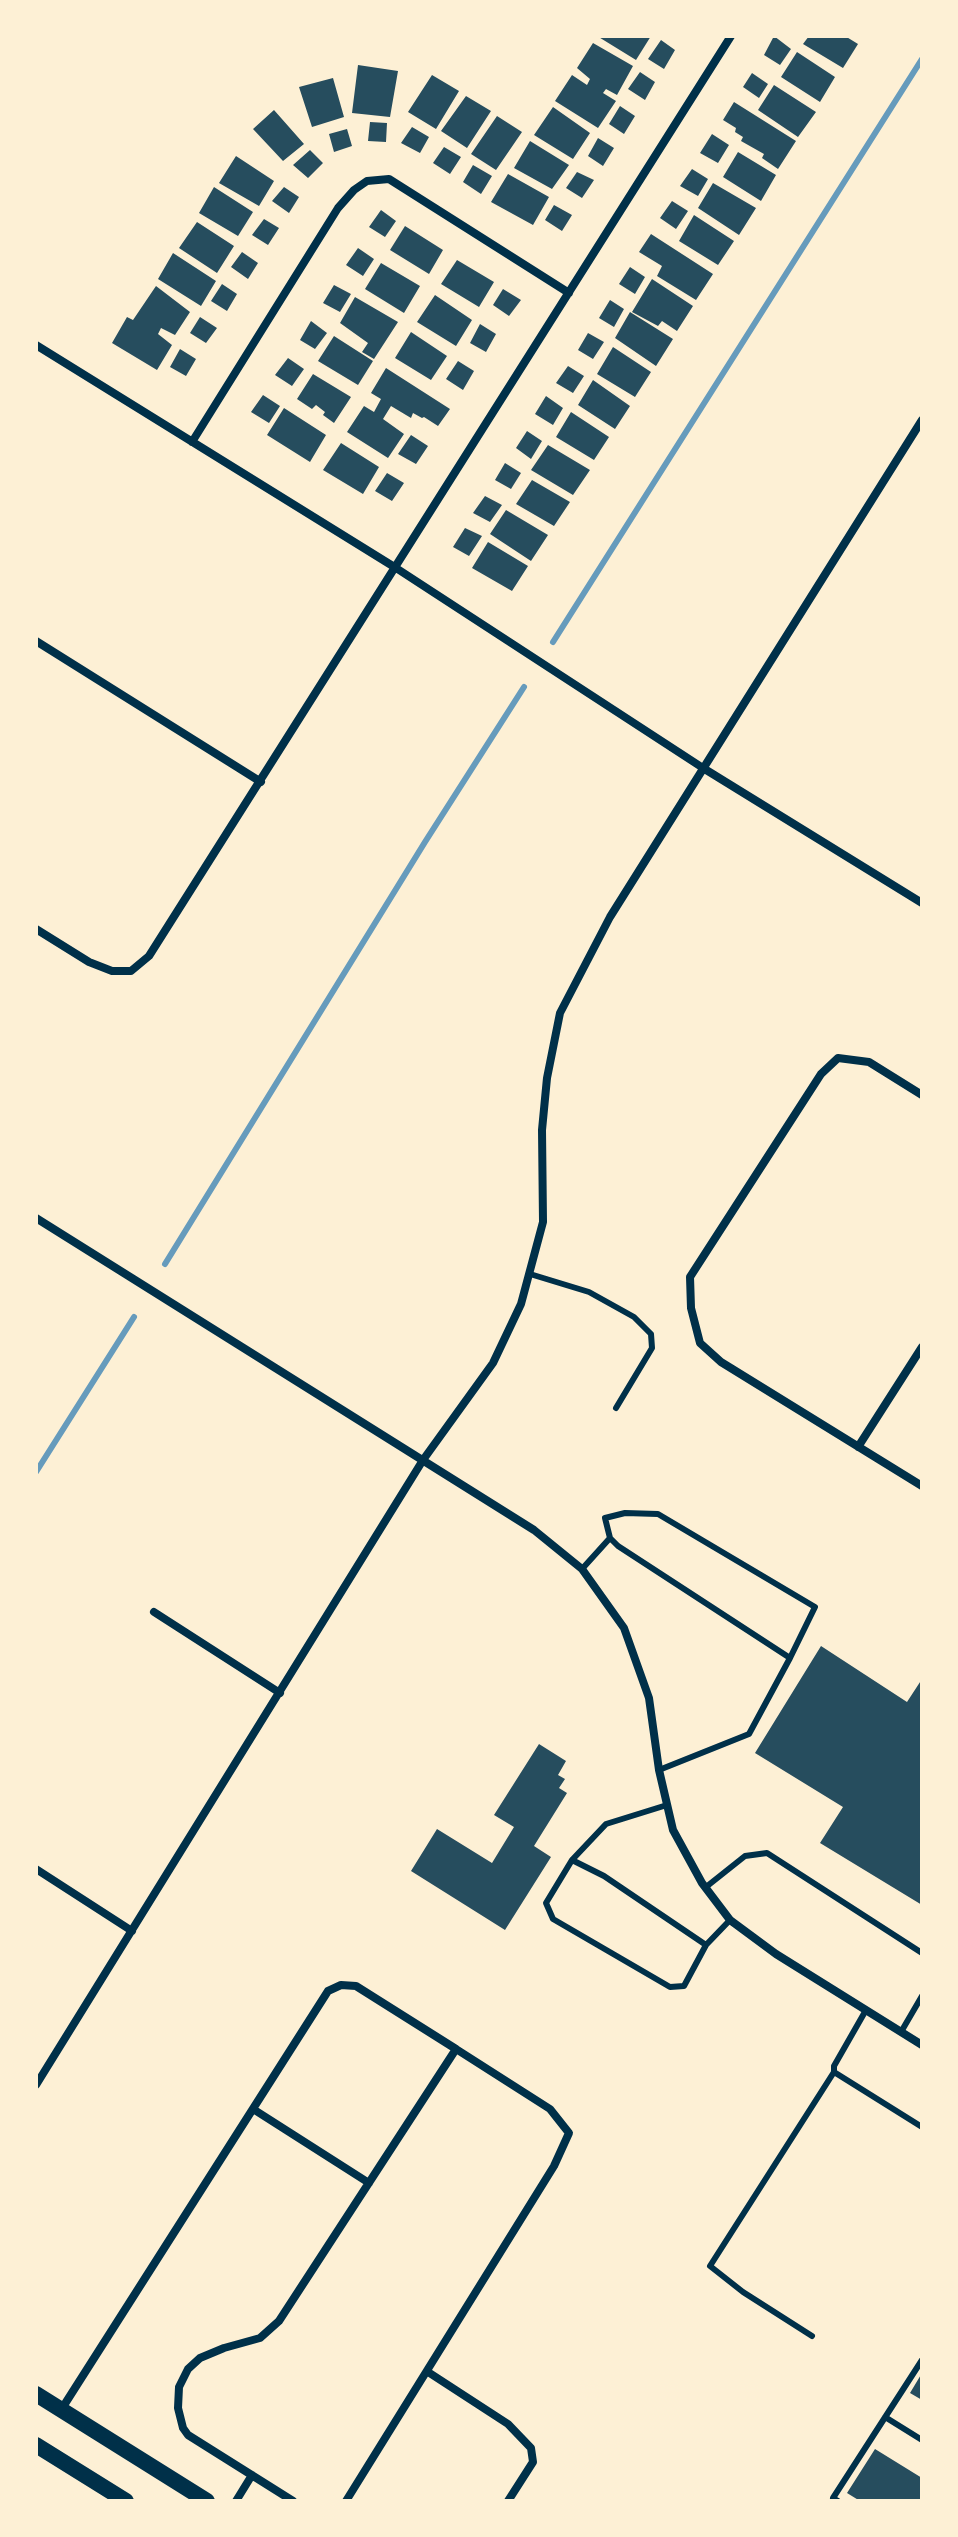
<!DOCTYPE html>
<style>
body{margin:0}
#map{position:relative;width:958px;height:2537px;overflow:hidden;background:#fdf0d5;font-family:"Varela Round",sans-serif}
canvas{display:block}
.frame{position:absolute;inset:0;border:38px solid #fdf0d5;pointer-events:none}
</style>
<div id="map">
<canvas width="958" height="2537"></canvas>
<div class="frame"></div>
</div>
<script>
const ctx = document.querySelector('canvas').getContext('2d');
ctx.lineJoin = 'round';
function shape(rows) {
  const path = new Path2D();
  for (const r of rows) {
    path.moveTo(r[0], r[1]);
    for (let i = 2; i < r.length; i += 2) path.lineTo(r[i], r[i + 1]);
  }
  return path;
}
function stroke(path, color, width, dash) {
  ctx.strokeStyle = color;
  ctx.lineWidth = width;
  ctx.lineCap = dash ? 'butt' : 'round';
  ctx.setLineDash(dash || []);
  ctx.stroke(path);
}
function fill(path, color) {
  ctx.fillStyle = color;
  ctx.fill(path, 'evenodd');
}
const stream = shape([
 [553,642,922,59],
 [165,1264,425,842,524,687],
 [36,1472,134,1317]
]);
const building = shape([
 [597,36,651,36,636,60],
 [774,36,791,49,780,65,764,55],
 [809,36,845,36,858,44,843,68,803,44],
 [661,40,675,50,664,69,648,59],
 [593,43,633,66,617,95,606,89,603,93,616,101,598,128,555,101,572,75,587,85,590,79,577,68],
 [797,52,835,77,820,102,781,77],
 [358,65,398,71,390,117,352,113],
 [640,72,655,82,645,100,628,89],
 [752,73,768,84,759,98,743,87],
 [432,75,459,91,436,129,408,112],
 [333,78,344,117,312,127,299,87],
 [774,85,816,112,798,137,758,110],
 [466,96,491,111,467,148,441,131],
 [734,102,796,141,778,169,762,158,764,154,741,141,743,137,735,132,736,128,723,120],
 [620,106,635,116,624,134,609,124],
 [553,107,590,133,573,159,534,135],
 [274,110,304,144,283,161,253,129],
 [497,116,522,132,496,170,471,154],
 [370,122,387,123,386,142,368,141],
 [412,127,429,137,420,153,401,143],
 [347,129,352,146,334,152,329,134],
 [712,134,729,145,718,163,700,153],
 [598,138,614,148,603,166,588,156],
 [530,141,569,165,552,189,514,168],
 [444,147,461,157,450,174,433,163],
 [310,150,323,163,308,178,293,165],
 [738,152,776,175,761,201,723,177],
 [236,156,274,181,259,206,219,183],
 [473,165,492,176,481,194,463,182],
 [692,169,708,179,698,196,680,186],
 [577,172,594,180,582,198,566,188],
 [508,174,549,197,533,225,491,202],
 [713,183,756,208,739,235,698,208],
 [214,187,253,212,238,236,199,213],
 [284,187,299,197,289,213,272,201],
 [672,201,688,211,676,229,660,218],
 [554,205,572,215,562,231,545,220],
 [381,210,396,221,385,237,369,227],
 [694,215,734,241,718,265,679,241],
 [264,219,279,228,268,245,252,235],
 [197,222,234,246,217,273,179,248],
 [405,226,443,250,429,274,390,250],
 [651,234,713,274,696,300,657,276,662,266,639,252],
 [358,248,374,259,363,276,346,265],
 [242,252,258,263,248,279,231,267],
 [173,253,216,281,201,306,158,279],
 [457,260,494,282,479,307,441,284],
 [381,263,420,286,404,313,365,289],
 [630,267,645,277,635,294,619,284],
 [652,279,693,306,677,331,662,321,658,326,632,312],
 [222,284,237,294,227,311,211,301],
 [334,285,351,294,340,312,323,303],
 [156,286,190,312,175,335,161,328,158,334,172,345,157,370,112,343,127,317,133,320],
 [503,289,521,300,509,316,493,305],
 [435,295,472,320,456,346,417,322],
 [355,297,398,322,374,359,362,352,368,343,340,323],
 [610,300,624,309,614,327,599,318],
 [630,312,673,339,656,366,615,338],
 [200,317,217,328,206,343,190,333],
 [311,321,327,333,315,349,300,340],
 [480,324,496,334,486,352,470,343],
 [411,332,447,356,431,380,395,358],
 [588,333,604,342,593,359,578,350],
 [334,336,373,361,358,385,318,361],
 [613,347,651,372,635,397,597,374],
 [180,349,196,359,186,376,170,367],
 [288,358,304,369,292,386,275,375],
 [458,361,474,371,463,390,446,379],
 [568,366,584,376,573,393,556,383],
 [386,368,450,409,438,426,424,417,422,418,413,413,411,418,391,406,383,419,404,434,388,458,347,432,364,406,374,412,381,399,371,393],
 [313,374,351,397,334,423,323,415,325,412,316,405,312,409,297,399],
 [593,380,630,406,615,429,578,405],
 [263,395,280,406,269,423,251,412],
 [546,396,563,408,553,425,535,414],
 [284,408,326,435,310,462,267,435],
 [571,412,609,437,594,460,556,437],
 [527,431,542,441,531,459,516,448],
 [411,435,428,446,416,464,398,454],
 [341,443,379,467,363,494,323,470],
 [548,445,590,470,573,495,531,470],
 [505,463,521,473,511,489,495,480],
 [387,473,404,483,392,501,375,491],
 [532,480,570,502,554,526,516,504],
 [485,496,502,505,490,522,473,513],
 [506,510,548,535,531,561,490,534],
 [465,528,482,536,469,556,453,547],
 [488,542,528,566,512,591,472,568],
 [821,1646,907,1702,922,1679,922,1905,820,1843,843,1807,755,1753],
 [539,1744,566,1761,558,1775,565,1779,559,1788,567,1793,534,1846,551,1857,505,1930,411,1871,437,1829,492,1863,514,1827,494,1815],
 [922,2373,922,2400,910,2393],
 [875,2449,922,2478,922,2501,860,2501,847,2493]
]);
const service = shape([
 [530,1274,589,1292,634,1317,651,1334,652,1348,616,1408],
 [582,1569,610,1538],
 [659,1770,749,1734,790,1658,815,1607,658,1514,625,1513,605,1518,610,1538,618,1546,790,1658],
 [572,1860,604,1876,706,1945,684,1986,670,1987,553,1919,546,1903,572,1860],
 [572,1860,606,1824,667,1805],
 [706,1887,745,1856,767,1853,922,1953],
 [706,1945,730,1920],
 [866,2010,834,2066,834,2072,922,2127],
 [901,2032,922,1996],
 [812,2336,743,2292,710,2266,834,2072],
 [885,2417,922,2440],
 [838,2501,833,2498,922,2360]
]);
const minor = shape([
 [36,345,396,568,703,768,922,903],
 [192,442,338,208,354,190,367,181,389,179,569,293],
 [36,641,261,782],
 [36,929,89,962,112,971,131,971,149,956,731,36],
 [922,1095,869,1062,838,1058,821,1074,690,1277,691,1308,700,1343,721,1362,922,1486],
 [36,1218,534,1530,582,1569,624,1628,649,1698,659,1770,673,1830,702,1883,730,1920,776,1954,922,2045],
 [858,1447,922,1347],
 [154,1612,280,1693],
 [36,1869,132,1931],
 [36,2085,423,1460,493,1363,521,1304,543,1222,542,1130,547,1078,560,1013,610,917,922,420],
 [253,2109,369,2183],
 [428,2372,508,2424,531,2448,533,2462,508,2501],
 [61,2410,328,1991,341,1985,356,1986,456,2049],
 [236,2501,252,2475],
 [293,2501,188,2435,183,2428,178,2408,179,2387,188,2369,200,2358,224,2348,260,2338,279,2321,456,2049,550,2109,569,2133,554,2166,346,2501]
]);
const secondary = shape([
 [36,2394,207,2501],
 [36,2445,126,2501]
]);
stroke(stream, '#669bbc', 6);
fill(building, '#264d5e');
stroke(service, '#003049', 6);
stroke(minor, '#003049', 8);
stroke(secondary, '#003049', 16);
</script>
